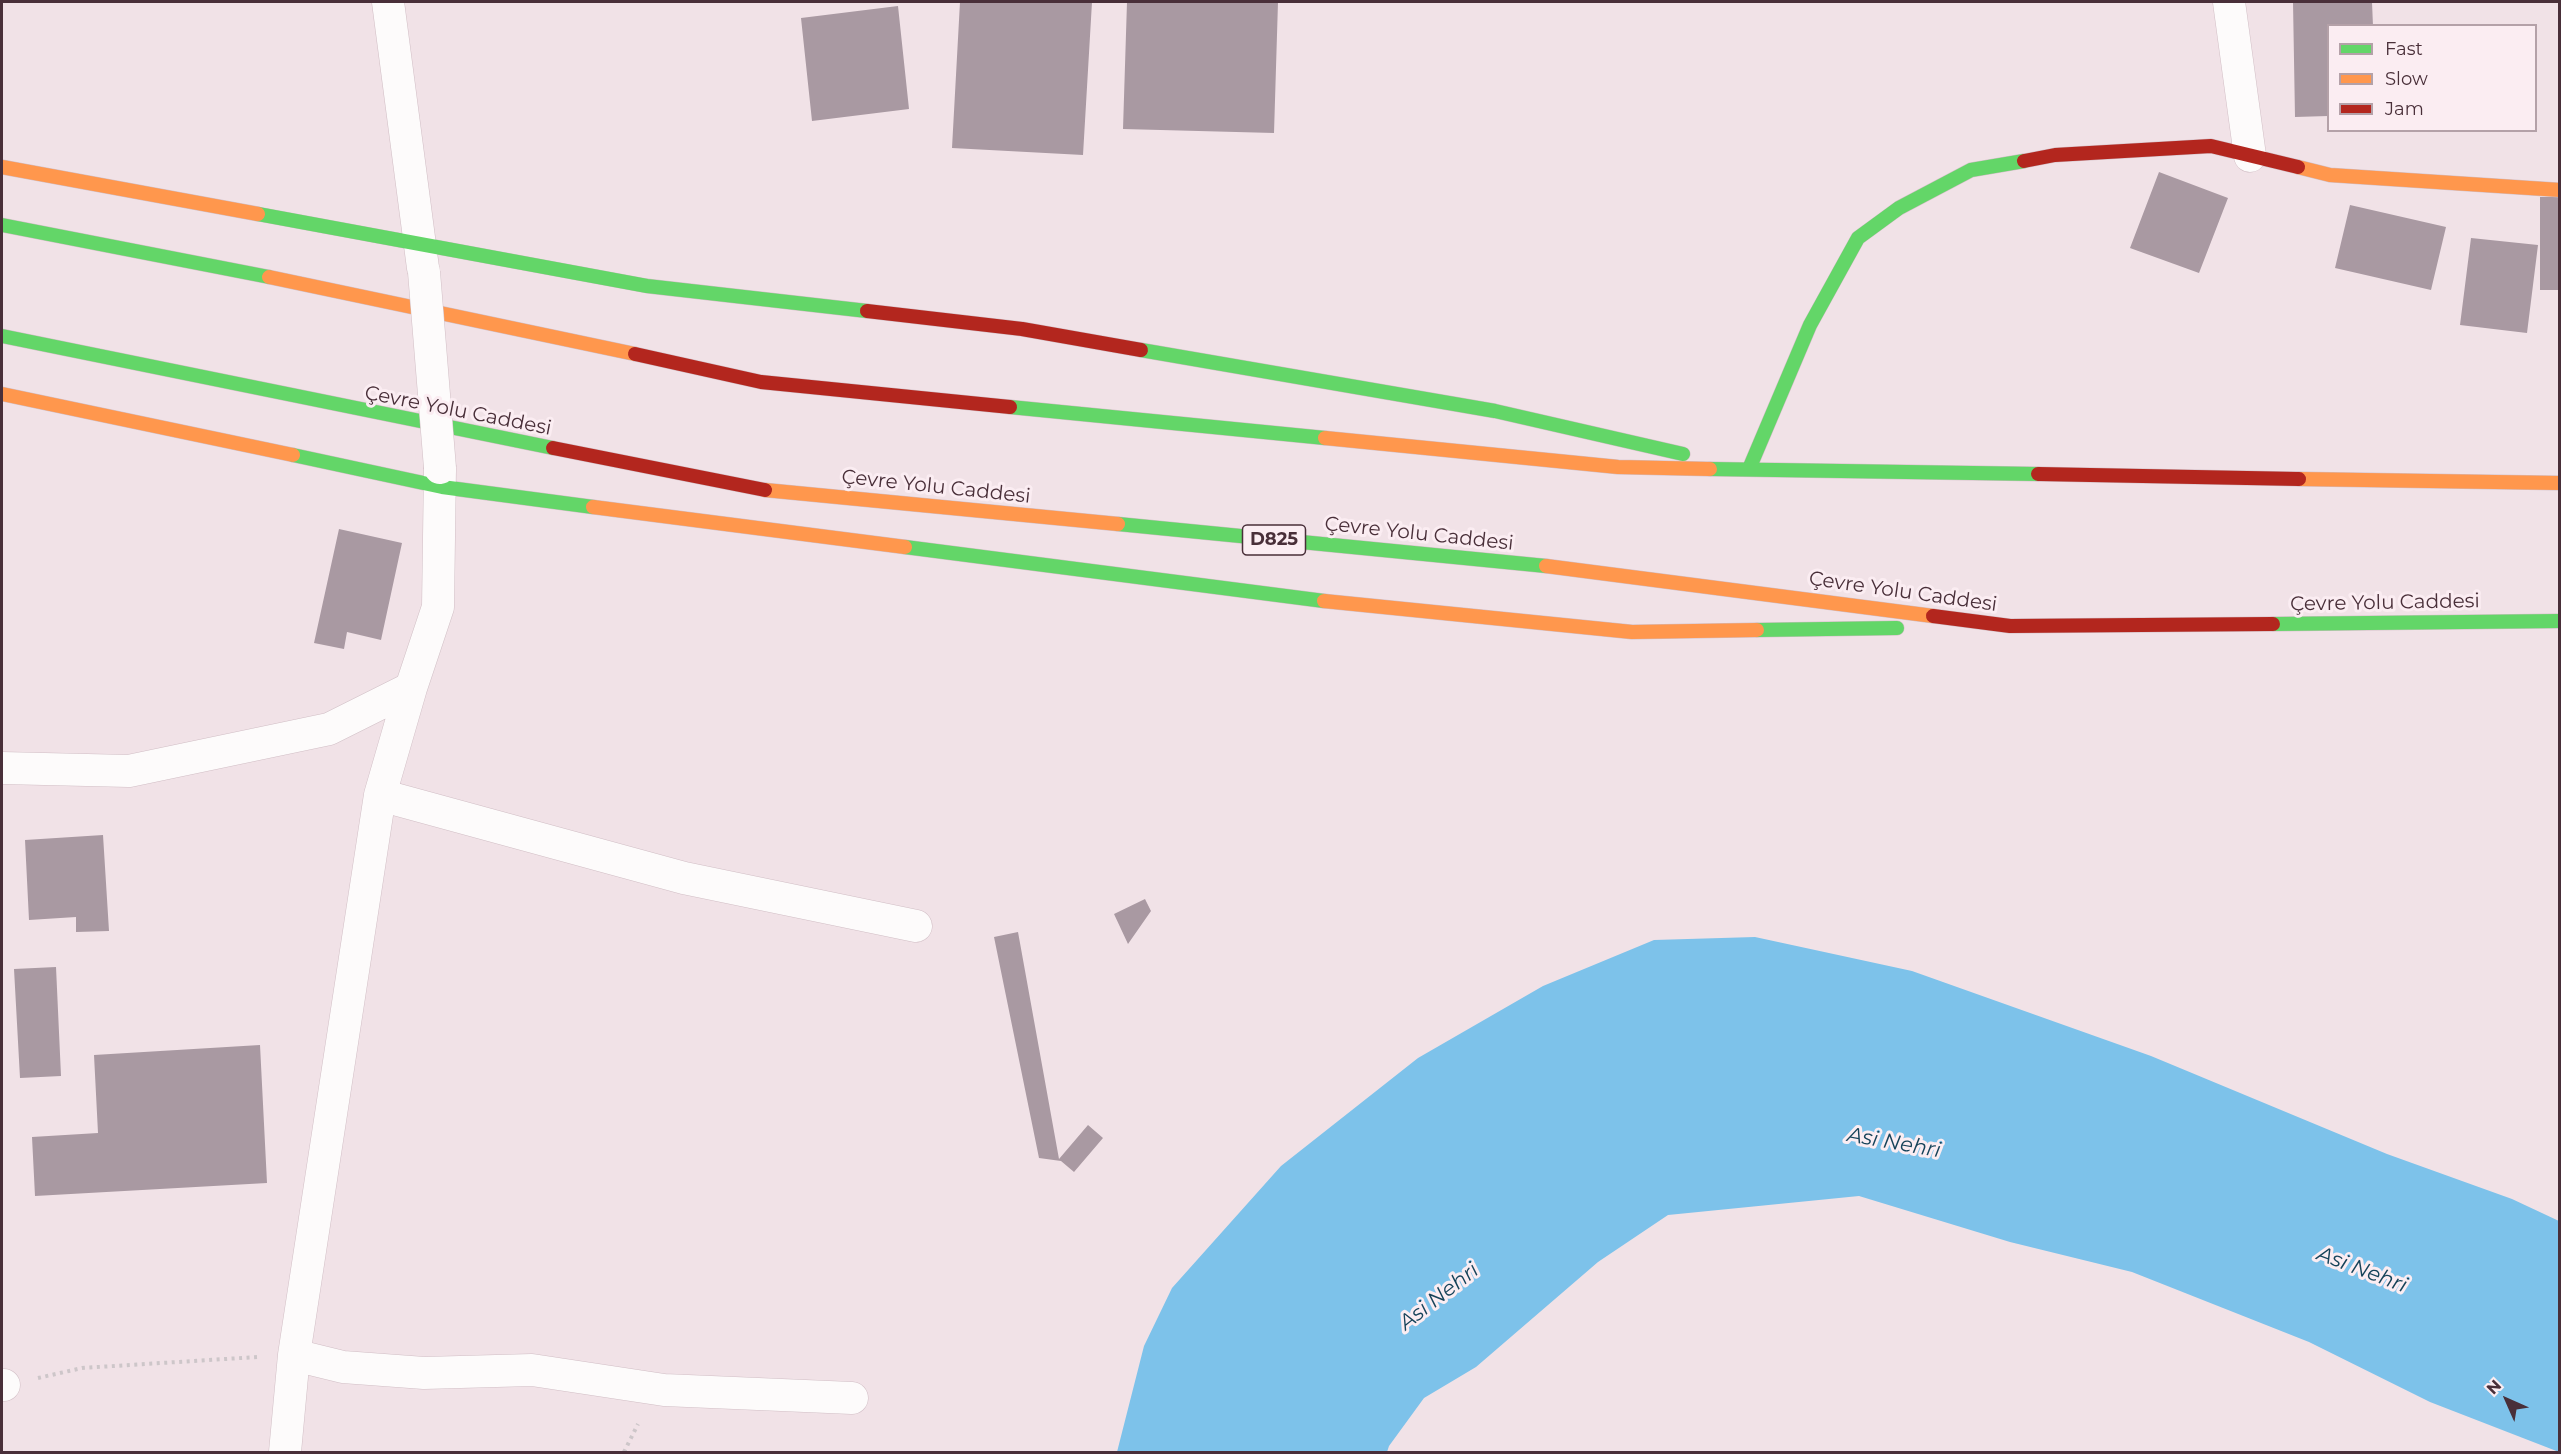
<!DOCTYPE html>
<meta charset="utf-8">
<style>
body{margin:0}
#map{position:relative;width:2561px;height:1454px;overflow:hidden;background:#f1e2e7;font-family:Montserrat,sans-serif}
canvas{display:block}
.frame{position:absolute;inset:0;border:3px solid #492f39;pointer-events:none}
.legend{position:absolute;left:2327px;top:24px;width:210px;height:108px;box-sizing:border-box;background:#fbedf2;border:2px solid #b4a1a8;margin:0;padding:8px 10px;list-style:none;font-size:18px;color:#492f39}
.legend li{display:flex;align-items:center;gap:12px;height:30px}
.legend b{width:30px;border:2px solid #b4a1a8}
.north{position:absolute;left:2477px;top:1370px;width:60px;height:60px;-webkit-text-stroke:4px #fbedf2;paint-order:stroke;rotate:315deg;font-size:16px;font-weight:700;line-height:24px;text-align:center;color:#492f39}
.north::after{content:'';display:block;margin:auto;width:21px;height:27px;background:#492f39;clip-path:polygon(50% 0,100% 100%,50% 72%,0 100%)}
</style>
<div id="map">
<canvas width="2561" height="1454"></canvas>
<div class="frame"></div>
<ul class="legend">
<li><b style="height:8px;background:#63d668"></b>Fast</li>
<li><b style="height:8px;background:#ff974d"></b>Slow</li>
<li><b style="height:8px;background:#b3261e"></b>Jam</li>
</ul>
<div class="north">N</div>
</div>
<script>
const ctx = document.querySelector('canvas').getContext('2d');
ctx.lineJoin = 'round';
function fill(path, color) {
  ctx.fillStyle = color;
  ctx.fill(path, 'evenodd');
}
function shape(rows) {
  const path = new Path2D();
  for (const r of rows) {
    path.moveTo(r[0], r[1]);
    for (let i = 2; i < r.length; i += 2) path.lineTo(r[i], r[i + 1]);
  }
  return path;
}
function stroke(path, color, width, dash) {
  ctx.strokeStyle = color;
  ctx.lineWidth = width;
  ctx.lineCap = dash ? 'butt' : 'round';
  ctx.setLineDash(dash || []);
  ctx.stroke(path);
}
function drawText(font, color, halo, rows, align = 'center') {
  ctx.font = font + ' Montserrat,sans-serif';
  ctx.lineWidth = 6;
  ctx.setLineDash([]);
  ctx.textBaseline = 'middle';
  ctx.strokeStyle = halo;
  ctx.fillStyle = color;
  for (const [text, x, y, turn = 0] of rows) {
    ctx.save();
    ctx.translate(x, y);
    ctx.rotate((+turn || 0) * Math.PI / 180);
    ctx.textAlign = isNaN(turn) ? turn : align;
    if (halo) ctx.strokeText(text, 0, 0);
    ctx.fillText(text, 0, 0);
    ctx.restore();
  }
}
const water = shape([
 [1755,937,1912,971,2151,1056,2387,1154,2512,1199,2559,1221,2559,1452,2430,1402,2309,1342,2132,1272,2010,1242,1859,1196,1668,1215,1598,1262,1476,1367,1424,1398,1389,1446,1387,1452,1117,1452,1144,1346,1172,1288,1281,1166,1418,1058,1543,986,1654,940]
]);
const building = shape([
 [960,2,1092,2,1083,155,952,148],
 [1127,2,1278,2,1274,133,1123,129],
 [2293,2,2372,2,2373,26,2328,26,2328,116,2295,117],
 [898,6,909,109,812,121,801,18],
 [2159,172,2228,198,2199,273,2130,248],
 [2540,197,2560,197,2560,290,2540,290],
 [2350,205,2446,227,2431,290,2335,268],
 [2471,238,2538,245,2527,333,2460,325],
 [339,529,402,543,381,640,347,632,344,649,314,643],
 [103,835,109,931,76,932,76,917,29,920,25,840],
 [1145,899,1151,911,1128,944,1114,914],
 [1018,932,1059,1159,1088,1125,1103,1138,1074,1172,1061,1161,1039,1158,994,937],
 [56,967,61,1076,20,1078,14,969],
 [260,1045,267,1183,35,1196,32,1137,98,1133,94,1055]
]);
const path = shape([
 [38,1378,82,1368,257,1357],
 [624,1452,638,1424]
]);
const street = shape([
 [388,2,423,268],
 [2229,2,2250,156],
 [411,688,380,795,684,878,916,926],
 [2,768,129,771,329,729,411,688,438,607,440,468],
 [294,1355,343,1367,424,1373,532,1370,664,1390,852,1398],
 [2,1385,4,1385],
 [285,1452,294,1355,380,795]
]);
const fast = shape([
 [258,214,647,286,867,311],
 [2,225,269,277],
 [2,336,553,448],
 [1141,350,1495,411,1683,454],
 [1010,407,1325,438],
 [293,455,442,487,593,507],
 [1710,469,2038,474],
 [1749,469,1810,325,1858,238,1899,208,1971,170,2024,161],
 [1118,524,1546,566],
 [905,547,1324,601],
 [2273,624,2560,621],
 [1757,630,1897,628]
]);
const slow = shape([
 [2,167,258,214],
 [2298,167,2330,175,2560,190],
 [269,277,635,354],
 [2,394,293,455],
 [1325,438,1618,467,1710,469],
 [2299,479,2560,483],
 [765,490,1118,524],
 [593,507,905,547],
 [1546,566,1933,616],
 [1324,601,1632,632,1757,630]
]);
const jam = shape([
 [2024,161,2055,155,2211,146,2298,167],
 [867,311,1022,329,1141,350],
 [635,354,761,382,1010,407],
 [553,448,765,490],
 [2038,474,2299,479],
 [1933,616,2010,626,2273,624]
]);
const streetBridge = shape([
 [424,272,440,468]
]);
const shields = [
 [1274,540,63]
];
const shieldNames = [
 ["D825",1274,540]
];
const streetNames = [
 ["Çevre Yolu Caddesi",458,411,11],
 ["Çevre Yolu Caddesi",936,487,6],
 ["Çevre Yolu Caddesi",1419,534,6],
 ["Çevre Yolu Caddesi",1903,592,8],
 ["Çevre Yolu Caddesi",2385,603,-1]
];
const waterNames = [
 ["Asi Nehri",1894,1143,10],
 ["Asi Nehri",2362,1270,21],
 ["Asi Nehri",1439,1297,-38]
];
fill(water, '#7dc2ea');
fill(building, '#a999a2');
stroke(street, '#d1bec5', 33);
stroke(fast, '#d1bec5', 15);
stroke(slow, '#d1bec5', 15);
stroke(jam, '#d1bec5', 15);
stroke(path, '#cdc6c9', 4, [3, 4.5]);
stroke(street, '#fdfbfb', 32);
stroke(fast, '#63d668', 14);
stroke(slow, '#ff974d', 14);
stroke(jam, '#b3261e', 14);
stroke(streetBridge, '#d1bec5', 33, []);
stroke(streetBridge, '#fdfbfb', 32);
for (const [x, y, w] of shields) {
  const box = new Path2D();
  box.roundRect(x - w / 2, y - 15, w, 30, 4.5);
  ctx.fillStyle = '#fbedf2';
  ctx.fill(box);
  stroke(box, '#492f39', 1.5);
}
drawText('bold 18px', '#492f39', null, shieldNames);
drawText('20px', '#492f39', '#fbedf2', streetNames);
drawText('italic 21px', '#16435a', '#fbedf2', waterNames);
</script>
